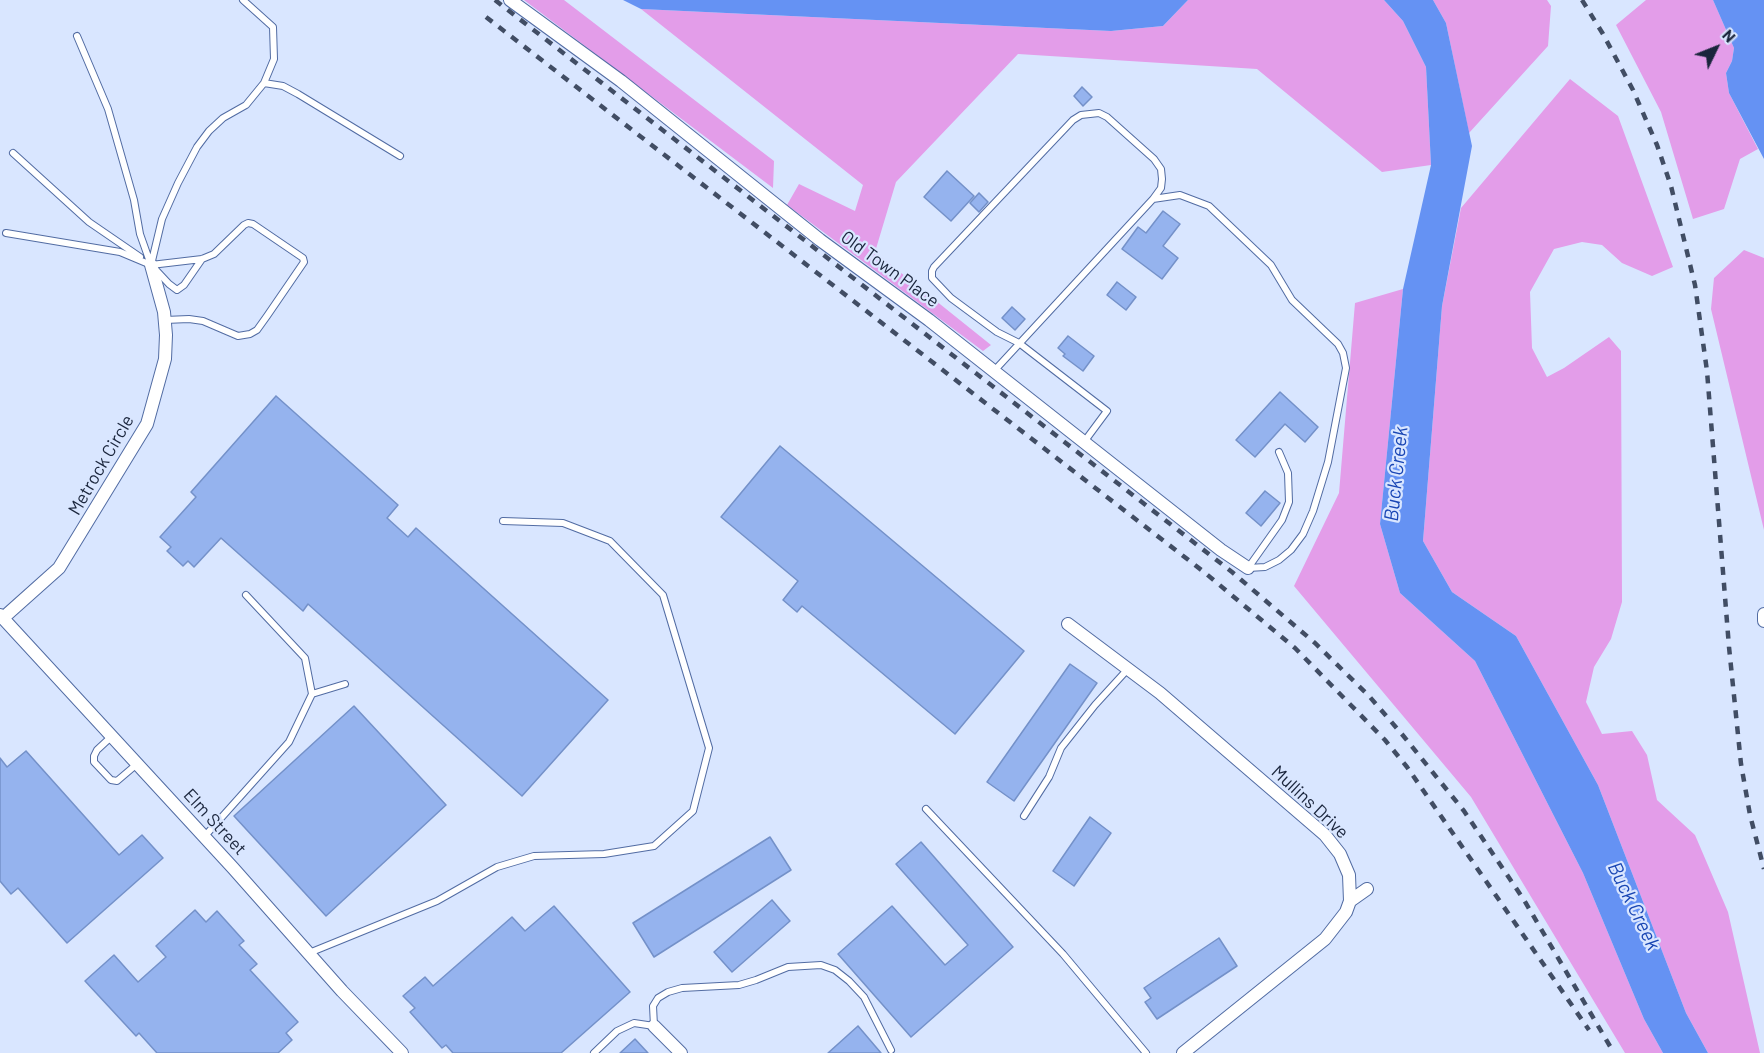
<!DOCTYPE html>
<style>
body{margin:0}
#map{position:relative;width:1764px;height:1053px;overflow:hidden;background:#d9e6ff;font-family:Barlow,sans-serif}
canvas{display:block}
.north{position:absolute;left:1686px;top:18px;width:60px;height:60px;-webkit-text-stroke:4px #d9e6ff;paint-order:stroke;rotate:47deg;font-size:16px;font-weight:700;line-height:24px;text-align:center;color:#1a253c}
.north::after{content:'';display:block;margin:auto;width:21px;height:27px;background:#1a253c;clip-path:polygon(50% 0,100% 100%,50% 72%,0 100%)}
</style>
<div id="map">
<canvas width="1764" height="1053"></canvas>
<div class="north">N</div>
</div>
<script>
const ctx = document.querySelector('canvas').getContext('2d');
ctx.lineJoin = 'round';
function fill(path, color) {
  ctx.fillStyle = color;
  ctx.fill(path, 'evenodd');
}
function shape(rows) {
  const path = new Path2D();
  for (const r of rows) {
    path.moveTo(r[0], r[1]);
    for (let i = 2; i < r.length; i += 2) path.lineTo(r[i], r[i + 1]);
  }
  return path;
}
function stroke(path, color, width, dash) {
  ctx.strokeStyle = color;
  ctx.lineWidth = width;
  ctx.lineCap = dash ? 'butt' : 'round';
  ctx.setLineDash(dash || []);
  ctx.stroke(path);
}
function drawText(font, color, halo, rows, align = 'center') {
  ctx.font = font + ' Barlow,sans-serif';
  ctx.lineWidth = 4.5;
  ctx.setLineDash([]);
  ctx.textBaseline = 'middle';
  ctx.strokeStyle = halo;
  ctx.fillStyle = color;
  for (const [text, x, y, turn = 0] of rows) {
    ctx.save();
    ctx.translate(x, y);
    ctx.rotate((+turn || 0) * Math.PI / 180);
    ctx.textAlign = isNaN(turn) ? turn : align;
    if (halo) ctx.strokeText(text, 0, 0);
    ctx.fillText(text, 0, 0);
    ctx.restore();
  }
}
const green = shape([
 [524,0,564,0,774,161,773,188],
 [1188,0,1384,0,1403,21,1426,67,1431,165,1382,172,1257,69,1018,54,896,182,875,252,991,345,983,351,787,205,799,184,855,211,863,185,641,9,1111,31,1163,26],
 [1433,0,1547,0,1551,6,1548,46,1469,133,1446,23],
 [1646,0,1713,0,1734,48,1732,61,1726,73,1729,93,1758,149,1740,159,1724,209,1693,219,1661,112,1616,25],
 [1570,79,1618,116,1673,267,1652,276,1622,263,1602,245,1582,242,1554,249,1530,292,1532,348,1547,377,1564,368,1609,337,1621,351,1622,602,1611,639,1594,667,1586,702,1602,734,1632,731,1647,755,1657,800,1695,835,1728,912,1760,1053,1708,1053,1686,1013,1598,785,1516,636,1452,592,1423,541,1442,306,1461,208],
 [1744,250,1764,258,1764,530,1711,309,1714,278],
 [1403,289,1380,524,1400,593,1475,661,1583,873,1644,1019,1663,1053,1625,1053,1471,797,1294,586,1339,493,1355,303]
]);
const water = shape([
 [623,0,1188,0,1163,26,1111,31,641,9],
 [1384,0,1433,0,1446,23,1472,146,1442,306,1423,541,1452,592,1516,636,1598,785,1686,1013,1708,1053,1663,1053,1644,1019,1583,873,1475,661,1400,593,1380,524,1403,289,1431,165,1426,67,1403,21],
 [1713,0,1764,0,1764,159,1729,93,1726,73,1732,61,1734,48]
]);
const building = shape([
 [1082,87,1092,97,1083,106,1074,96,1082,87],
 [947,171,974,196,951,221,924,197,947,171],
 [979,193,988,202,979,212,970,203,979,193],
 [1163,211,1180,224,1163,246,1178,258,1162,279,1122,249,1138,227,1146,233,1163,211],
 [1117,282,1136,297,1126,310,1107,295,1117,282],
 [1012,307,1025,319,1015,330,1002,318,1012,307],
 [1068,336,1094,356,1083,371,1063,356,1065,354,1058,348,1068,336],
 [1280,392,1318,427,1305,442,1285,424,1255,457,1236,440,1280,392],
 [276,396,398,505,387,518,408,537,416,528,608,700,522,796,308,604,303,611,221,538,194,567,188,561,183,566,167,551,171,547,160,537,196,497,191,492,276,396],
 [780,446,1024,651,955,734,802,606,797,612,783,600,798,581,721,517,780,446],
 [1265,491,1280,503,1261,526,1246,513,1265,491],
 [1070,664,1097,683,1014,801,987,782,1070,664],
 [354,706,446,805,326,916,234,816,354,706],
 [26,751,119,855,142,835,163,858,67,943,18,888,11,894,0,881,0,758,7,767,26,751],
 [1090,817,1111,833,1074,886,1053,871,1090,817],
 [770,837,791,870,654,957,633,923,770,837],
 [921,842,1013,947,911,1037,838,954,892,906,945,965,968,945,896,864,921,842],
 [772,900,790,921,732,972,714,952,772,900],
 [554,906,630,992,561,1053,453,1053,446,1045,442,1048,410,1012,415,1008,403,996,425,977,433,986,512,917,525,931,554,906],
 [195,910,206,922,217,911,244,941,239,945,257,964,250,970,298,1022,286,1033,292,1040,278,1053,157,1053,139,1033,136,1036,85,981,114,955,138,982,166,957,156,946,195,910],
 [1219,938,1237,966,1157,1019,1145,1002,1151,998,1144,988,1219,938],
 [858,1026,881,1053,828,1053,858,1026],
 [635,1039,648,1053,620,1053,635,1039]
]);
const service = shape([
 [77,36,108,109,134,200,140,234,151,265],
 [264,83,283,86,298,94,400,156],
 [13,153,89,222,140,257],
 [6,233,120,252,151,265,202,259,214,254,244,225,248,223,253,224,303,258,304,262,267,316,257,330,250,334,238,336,203,321,189,319,165,320],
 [151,265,162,219,178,183,197,147,209,131,223,118,246,105,264,83,274,59,273,27,243,0],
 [155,269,169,284,177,290,184,285,202,259],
 [994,371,1153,199,1180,195,1209,206,1271,265,1292,300,1338,344,1343,353,1346,368,1328,462,1313,511,1303,534,1291,550,1279,560,1265,567,1248,568],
 [1084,442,1107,411,1019,343,997,332,951,298,932,278,932,271,934,267,1073,120,1081,115,1099,113,1107,117,1154,159,1161,169,1162,179,1161,188,1153,199],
 [1248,568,1282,520,1289,502,1288,473,1279,452],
 [312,694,345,684],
 [111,737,97,750,94,756,94,762,111,780,117,781,137,764],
 [926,809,1063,954,1146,1053],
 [1024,816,1049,777,1061,748,1095,705,1127,670],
 [204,837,289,742,312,694,305,658,246,595],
 [309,953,437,901,497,867,534,856,604,854,654,846,693,811,709,748,663,595,610,541,563,523,503,521],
 [594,1053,617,1031,634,1023,654,1026,653,1006,658,998,668,992,682,988,739,985,756,980,788,967,821,965,835,970,849,981,864,997,891,1050]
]);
const minor = shape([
 [510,0,621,81,820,240,929,320,1221,550,1248,568],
 [1764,614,1764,621],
 [0,615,233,868,342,991,402,1053],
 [3,618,59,568,147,424,165,359,166,335,164,312,151,265],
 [1068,624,1160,693,1325,835,1340,854,1349,875,1350,901,1346,912,1325,939,1183,1053],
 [1350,901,1367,889],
 [654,1026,681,1053]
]);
const rail = shape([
 [495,0,1232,572,1315,643,1369,696,1401,733,1464,811,1524,900,1614,1053],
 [1582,0,1603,34,1633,90,1657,145,1671,186,1695,285,1707,371,1729,647,1741,764,1750,815,1764,869],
 [486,17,1204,572,1295,648,1385,740,1407,767,1589,1030]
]);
const streetNames = [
 ["Old Town Place",890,269,36],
 ["Metrock Circle",101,465,-60],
 ["Mullins Drive",1310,802,43],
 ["Elm Street",215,822,47]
];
const waterNames = [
 ["Buck Creek",1396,474,-84],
 ["Buck Creek",1634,906,64]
];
fill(green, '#e39de9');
fill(water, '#6592f3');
fill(building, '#95b3ee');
stroke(building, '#7491c9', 1.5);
stroke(service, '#526ca3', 8);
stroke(minor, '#526ca3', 14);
stroke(service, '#fff', 6);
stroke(minor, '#fff', 12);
stroke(rail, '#414d64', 4.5, [8, 8]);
drawText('18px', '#1a253c', '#d9e6ff', streetNames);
drawText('italic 20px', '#1946b4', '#d9e6ff', waterNames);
</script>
